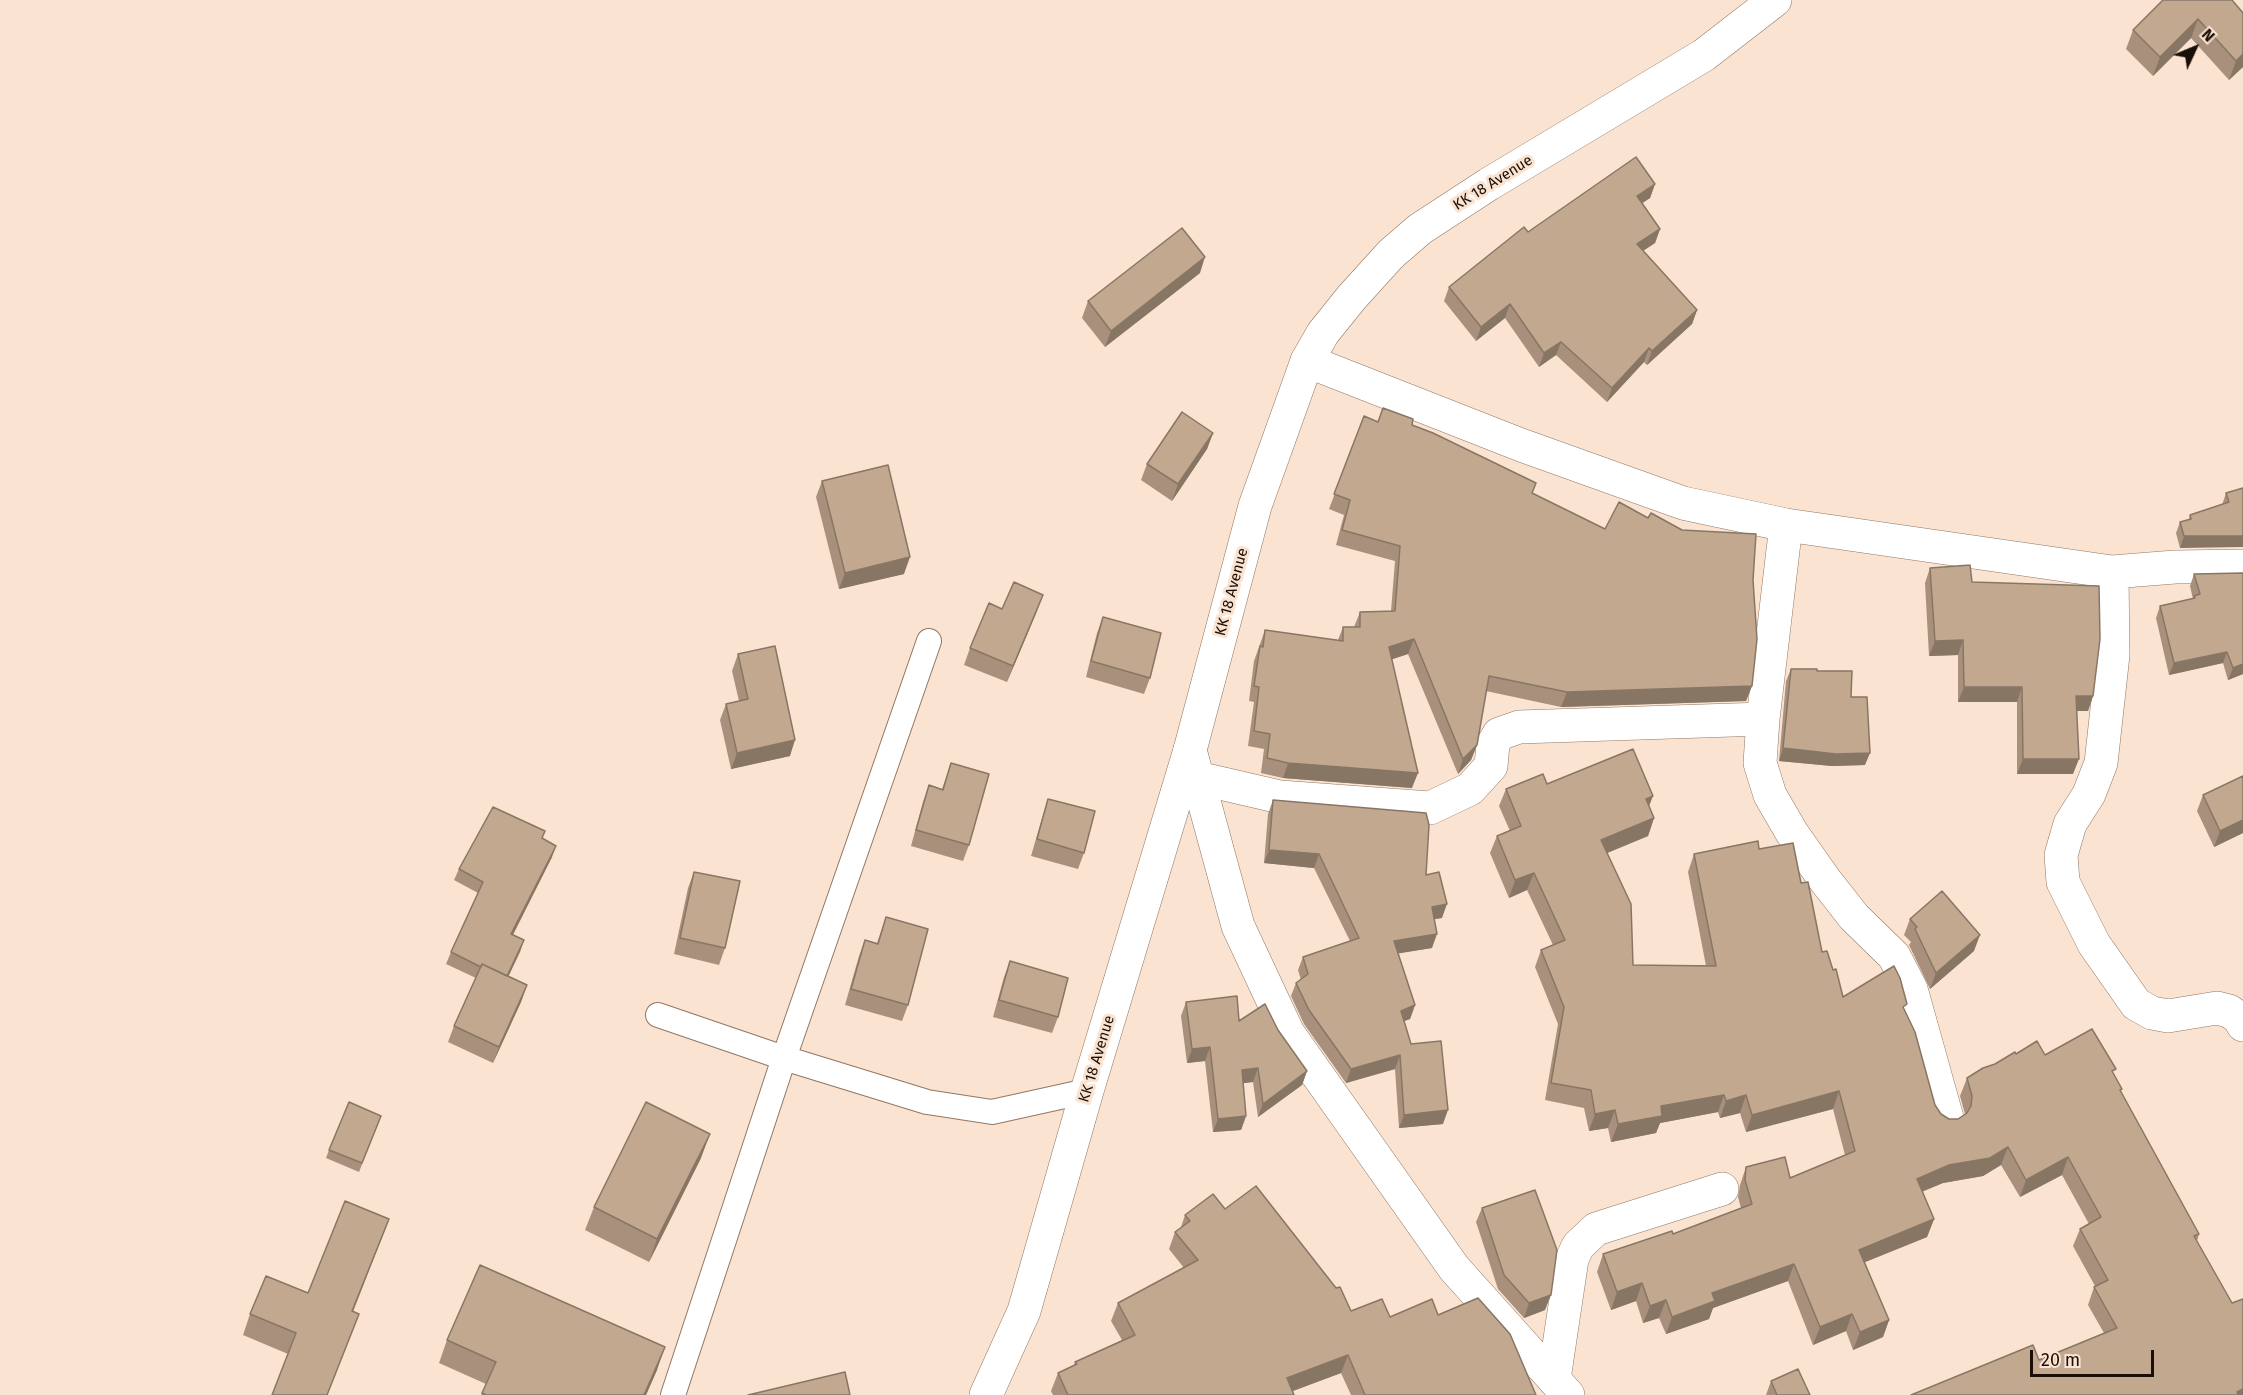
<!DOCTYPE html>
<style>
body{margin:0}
#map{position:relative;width:2243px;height:1395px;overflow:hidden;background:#fbe3d1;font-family:"Fira Sans",sans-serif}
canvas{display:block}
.north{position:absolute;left:2165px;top:18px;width:60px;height:60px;-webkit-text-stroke:4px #fbe3d1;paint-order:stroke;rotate:46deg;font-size:16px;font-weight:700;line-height:24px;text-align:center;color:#190f07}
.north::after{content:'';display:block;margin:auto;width:21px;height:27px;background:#190f07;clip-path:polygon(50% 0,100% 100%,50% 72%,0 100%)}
.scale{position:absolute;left:2030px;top:1350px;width:124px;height:27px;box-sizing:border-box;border:3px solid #190f07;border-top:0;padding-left:8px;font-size:18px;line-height:21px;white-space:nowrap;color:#190f07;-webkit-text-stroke:4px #fbe3d1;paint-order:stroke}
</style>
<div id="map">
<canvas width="2243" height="1395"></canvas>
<div class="north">N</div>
<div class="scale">20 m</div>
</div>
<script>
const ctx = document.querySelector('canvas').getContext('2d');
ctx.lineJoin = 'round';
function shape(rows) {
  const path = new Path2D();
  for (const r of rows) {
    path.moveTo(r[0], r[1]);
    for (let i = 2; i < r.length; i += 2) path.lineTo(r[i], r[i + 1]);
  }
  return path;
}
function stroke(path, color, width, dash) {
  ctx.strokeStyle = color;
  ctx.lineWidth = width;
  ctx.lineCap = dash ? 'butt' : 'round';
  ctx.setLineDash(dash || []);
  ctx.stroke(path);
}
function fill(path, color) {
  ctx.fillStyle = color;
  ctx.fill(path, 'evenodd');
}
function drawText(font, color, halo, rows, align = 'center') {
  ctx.font = font + ' "Fira Sans",sans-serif';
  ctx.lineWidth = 6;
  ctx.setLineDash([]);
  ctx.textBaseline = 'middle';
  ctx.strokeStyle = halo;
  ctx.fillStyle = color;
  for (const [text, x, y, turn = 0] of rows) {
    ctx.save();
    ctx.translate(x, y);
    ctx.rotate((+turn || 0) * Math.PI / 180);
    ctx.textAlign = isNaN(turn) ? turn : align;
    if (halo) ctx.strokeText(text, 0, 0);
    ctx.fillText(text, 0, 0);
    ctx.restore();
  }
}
const lane = shape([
 [658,1015,784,1058,927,1102,992,1112,1087,1091],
 [673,1395,784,1058,929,641]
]);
const street = shape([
 [1307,361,1521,445,1683,503,1786,525,2112,572,2175,567,2243,566],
 [1786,525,1763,719,1760,763,1770,795,1792,833,1825,880,1854,917,1894,956,1911,989,1947,1118],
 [2112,572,2113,655,2101,763,2089,794,2070,824,2061,855,2063,882,2094,944,2136,1004,2152,1013,2168,1016,2217,1008,2229,1011,2239,1018,2243,1025],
 [1190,750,1238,926,1288,1033,1454,1268,1568,1395],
 [1198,778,1280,797,1430,808,1470,789,1491,766,1493,744,1499,734,1519,727,1763,719],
 [1554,1379,1572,1259,1578,1246,1596,1229,1722,1189]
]);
const secondary = shape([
 [986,1395,1024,1311,1087,1091,1190,750,1255,506,1307,361,1323,333,1352,297,1391,254,1420,229,1489,184,1704,55,1775,0]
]);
const wall = shape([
 [2232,0,2243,67,2229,80,2191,38,2153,76,2126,49,2133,30],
 [1655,184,1650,198,1642,203,1660,229,1655,243,1643,251,1697,310,1692,324,1647,365,1644,362,1607,402,1556,355,1539,367,1505,318,1476,341,1444,301,1449,287,1528,232],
 [1200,273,1105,347,1082,318,1088,301],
 [1364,416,1378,422,1412,425,1536,483,1532,493,1605,529,1753,580,1752,686,1746,701,1561,707,1486,691,1477,745,1471,760,1458,774,1408,654,1392,659,1412,788,1283,778,1261,773,1264,749,1248,746,1254,702,1249,701,1254,661,1265,630,1338,640,1343,627,1354,627,1360,612,1391,611,1395,561,1336,545,1344,515,1329,509],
 [1213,433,1207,449,1172,501,1141,480,1147,464],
 [822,481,904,574,839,589,816,497],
 [2243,488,2180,548,2176,533,2180,522,2189,519,2190,515,2222,505,2226,493],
 [1930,568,1972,582,2093,696,2088,711,2077,711,2073,774,2017,774,2017,702,1958,702,1958,655,1929,656,1925,583],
 [2243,573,2243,674,2228,680,2223,663,2169,675,2156,618,2160,606,2193,599,2190,586,2194,574],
 [1002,609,1037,611,1007,682,964,665,970,648],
 [1103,617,1150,678,1144,694,1086,677,1097,633],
 [738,654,790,756,731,769,720,720,726,704,739,701,732,671],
 [1791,669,1817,671,1851,697,1865,765,1832,766,1779,761,1786,681],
 [951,763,969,845,963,861,911,846,923,802,929,785,942,789],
 [2243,776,2243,833,2214,847,2197,811,2203,795],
 [1547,784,1649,807,1654,818,1648,836,1607,853,1633,965,1706,966,1688,872,1694,854,1759,849,1801,883,1822,952,1833,970,1843,997,1905,1010,1935,1105,1941,1114,1949,1119,1958,1119,1965,1114,1960,1096,1967,1078,2016,1054,2045,1055,2114,1074,2121,1092,2199,1234,2197,1241,2243,1395,2039,1360,2104,1333,2088,1305,2094,1287,2095,1286,2073,1246,2080,1229,2089,1224,2062,1175,2020,1197,2001,1165,1983,1176,1943,1183,1922,1192,1934,1219,1927,1237,1865,1262,1889,1320,1883,1337,1853,1350,1846,1331,1813,1345,1788,1281,1713,1308,1709,1319,1666,1334,1659,1318,1643,1323,1636,1301,1611,1310,1597,1272,1603,1254,1673,1234,1741,1208,1738,1197,1740,1185,1746,1167,1790,1178,1845,1155,1833,1109,1746,1132,1740,1113,1720,1118,1718,1112,1660,1123,1656,1133,1611,1142,1608,1128,1589,1131,1584,1108,1545,1100,1558,1024,1535,967,1541,950,1553,945,1527,890,1509,898,1490,853,1497,836,1510,831,1499,806,1506,789],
 [1048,799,1084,853,1078,869,1031,856,1043,815],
 [1273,800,1426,875,1442,918,1435,919,1432,948,1398,953,1415,1005,1410,1019,1404,1021,1411,1044,1443,1124,1399,1128,1395,1069,1346,1083,1304,1024,1291,996,1296,983,1301,980,1298,970,1303,957,1350,941,1314,868,1264,863,1268,814],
 [543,838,552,857,513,935,524,940,508,977,527,985,521,1002,493,1063,448,1042,454,1026,476,978,446,964,451,952,478,893,454,880,459,869],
 [694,872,725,948,719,965,674,954,688,888],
 [886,917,908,1005,902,1021,845,1005,859,956,865,940,877,943],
 [1910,919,1974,951,1930,989,1909,945,1911,942,1904,935],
 [1010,961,1058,1017,1052,1033,993,1017,1004,977],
 [1186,1002,1239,1021,1278,1030,1307,1071,1302,1085,1258,1117,1253,1082,1243,1083,1246,1116,1241,1130,1213,1132,1205,1061,1187,1063,1181,1016],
 [378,1124,359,1172,326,1158,329,1150],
 [701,1158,649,1262,585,1230,594,1207],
 [1482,1208,1545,1310,1524,1318,1498,1289,1476,1222],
 [1225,1209,1351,1311,1390,1317,1438,1315,1536,1395,1351,1395,1341,1373,1293,1391,1294,1395,1053,1395,1051,1391,1058,1373,1074,1365,1075,1362,1122,1340,1111,1321,1118,1303,1184,1268,1169,1249,1175,1232,1181,1227,1185,1215],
 [389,1219,353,1312,359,1314,351,1335,288,1354,243,1335,250,1314,308,1293],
 [447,1340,657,1370,646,1395,481,1395,486,1384,439,1363],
 [1771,1381,1810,1395,1766,1395]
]);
const shadedWall = shape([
 [2198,19,2191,38,2153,76,2160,57],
 [2243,54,2243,67,2229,80,2236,61],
 [1655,184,1650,198,1632,210,1637,196],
 [1660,229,1655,243,1632,258,1637,244],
 [1205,257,1200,273,1105,347,1111,331],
 [1510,304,1505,318,1476,341,1481,327],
 [1697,310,1692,324,1647,365,1652,351],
 [1561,342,1556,355,1539,367,1544,353],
 [1649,348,1644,362,1607,402,1612,388],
 [1213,433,1207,449,1172,501,1178,484],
 [2184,536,2243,536,2243,547,2180,548],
 [910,557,904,574,839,589,845,573],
 [1043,595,1037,611,1007,682,1013,666],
 [1414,639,1408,654,1384,662,1389,647],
 [1963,640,1958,655,1929,656,1935,641],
 [2227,652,2223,663,2169,675,2174,663],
 [2243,664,2243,674,2228,680,2233,668],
 [1752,686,1746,701,1561,707,1567,692],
 [1964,687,2022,687,2017,702,1958,702],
 [2076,696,2093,696,2088,711,2070,711],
 [795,740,790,756,731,769,737,753],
 [1477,745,1471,760,1458,774,1463,759],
 [1783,748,1870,753,1865,765,1832,766,1779,761],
 [2023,759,2079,759,2073,774,2017,774],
 [1288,763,1418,773,1412,788,1283,778],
 [1653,796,1646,814,1646,799],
 [1654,818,1648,836,1595,858,1601,840],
 [2243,820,2243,833,2214,847,2220,831],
 [556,846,552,857,507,946,511,934],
 [1269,850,1319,854,1314,868,1264,863],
 [1534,873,1527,890,1509,898,1515,880],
 [1447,904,1442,918,1427,920,1432,907],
 [1437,934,1432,948,1389,955,1394,941],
 [1980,935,1974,951,1930,989,1936,973],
 [524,940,520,952,502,990,506,978],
 [527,985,521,1002,493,1063,499,1047],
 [1415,1005,1410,1019,1396,1024,1401,1011],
 [1210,1047,1205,1061,1187,1063,1192,1049],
 [1400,1055,1395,1069,1346,1083,1351,1069],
 [1258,1068,1253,1082,1237,1084,1242,1070],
 [1307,1071,1302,1085,1258,1117,1263,1104],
 [1839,1091,1833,1109,1746,1132,1752,1115],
 [1724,1095,1718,1112,1660,1123,1656,1133,1611,1142,1618,1124,1661,1106],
 [1746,1095,1740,1113,1720,1118,1726,1101],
 [1448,1110,1443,1124,1399,1128,1404,1115],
 [1615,1110,1608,1128,1589,1131,1595,1114],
 [1246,1116,1241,1130,1213,1132,1218,1119],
 [710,1134,701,1158,649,1262,657,1239],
 [2008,1147,2001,1165,1983,1176,1943,1183,1910,1196,1917,1179,1949,1165],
 [2068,1157,2062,1175,2020,1197,2026,1180],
 [389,1219,381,1240,344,1332,352,1311],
 [1934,1219,1927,1237,1853,1267,1859,1250],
 [1794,1264,1788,1281,1713,1308,1709,1319,1666,1334,1672,1317,1712,1293],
 [1642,1283,1636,1301,1611,1310,1617,1292],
 [1551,1295,1545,1310,1524,1318,1529,1303],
 [1666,1300,1659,1318,1643,1323,1650,1306],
 [1852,1314,1846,1331,1813,1345,1820,1327],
 [1889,1320,1883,1337,1853,1350,1860,1332],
 [665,1347,657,1370,646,1395,644,1395],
 [1348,1355,1341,1373,1282,1395,1287,1378],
 [2243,1389,2243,1395,2236,1395,2237,1392]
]);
const building = shape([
 [2163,0,2232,0,2243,13,2243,54,2236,61,2198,19,2160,57,2133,30,2163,0],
 [1636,157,1655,184,1637,196,1660,229,1637,244,1697,310,1652,351,1649,348,1612,388,1561,342,1544,353,1510,304,1481,327,1449,287,1524,227,1528,232,1636,157],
 [1182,228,1205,257,1111,331,1088,301,1182,228],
 [1383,408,1413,419,1412,425,1433,433,1536,483,1532,493,1605,529,1619,502,1648,518,1651,513,1682,530,1756,534,1753,580,1757,639,1752,686,1567,692,1489,676,1477,745,1463,759,1414,639,1389,647,1418,773,1288,763,1267,758,1270,734,1254,731,1259,687,1254,686,1260,646,1263,647,1265,630,1343,641,1343,627,1360,627,1360,612,1395,611,1400,546,1342,530,1350,500,1334,494,1364,416,1378,422,1383,408],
 [1182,412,1213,433,1178,484,1147,464,1182,412],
 [888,465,910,557,845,573,822,481,888,465],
 [2243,488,2243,536,2184,536,2180,522,2191,519,2190,515,2229,502,2226,493,2243,488],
 [1970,565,1972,582,2099,586,2100,639,2093,696,2076,696,2079,759,2023,759,2022,687,1964,687,1963,640,1935,641,1930,568,1970,565],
 [2243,573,2243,664,2233,668,2227,652,2174,663,2160,606,2195,598,2194,596,2200,594,2194,574,2243,573],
 [1014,582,1043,595,1013,666,970,648,989,603,1002,609,1014,582],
 [1103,617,1161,633,1150,678,1091,661,1103,617],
 [775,646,795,740,737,753,726,704,748,699,738,654,775,646],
 [1791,669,1817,669,1817,671,1852,671,1851,697,1867,697,1870,753,1836,754,1783,748,1791,669],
 [1633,749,1653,796,1646,799,1654,818,1601,840,1631,904,1633,965,1716,966,1694,854,1758,841,1759,849,1793,843,1801,883,1808,882,1822,952,1827,951,1833,970,1836,969,1843,997,1894,966,1900,978,1907,1004,1903,1007,1915,1032,1935,1105,1941,1114,1949,1119,1958,1119,1967,1113,1971,1106,1972,1096,1967,1078,1983,1068,1995,1064,2015,1052,2016,1054,2037,1041,2045,1055,2092,1029,2116,1069,2112,1071,2122,1089,2120,1090,2199,1234,2194,1236,2232,1303,2243,1299,2243,1389,2237,1392,2239,1395,1911,1395,2033,1345,2039,1360,2117,1328,2094,1287,2108,1280,2080,1229,2101,1217,2068,1157,2026,1180,2008,1147,1990,1158,1949,1165,1917,1179,1934,1219,1859,1250,1889,1320,1860,1332,1852,1314,1820,1327,1794,1264,1712,1293,1715,1301,1672,1317,1666,1300,1650,1306,1642,1283,1617,1292,1603,1254,1672,1231,1673,1234,1752,1204,1745,1180,1746,1167,1785,1157,1790,1178,1855,1151,1839,1091,1752,1115,1746,1095,1726,1101,1724,1095,1661,1106,1662,1116,1618,1124,1615,1110,1595,1114,1591,1090,1551,1083,1564,1007,1541,950,1565,940,1534,873,1515,880,1497,836,1521,826,1506,789,1543,774,1547,784,1633,749],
 [951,763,989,774,969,845,916,830,929,785,943,790,951,763],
 [2243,776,2243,820,2220,831,2203,795,2243,776],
 [1048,799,1095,811,1084,853,1037,839,1048,799],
 [1273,800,1426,813,1429,825,1426,875,1439,872,1447,904,1432,907,1437,934,1394,941,1415,1005,1401,1011,1411,1044,1441,1041,1448,1110,1404,1115,1400,1055,1351,1069,1309,1010,1296,983,1308,974,1303,957,1359,938,1319,854,1269,850,1273,800],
 [493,807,545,831,542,838,556,846,511,934,524,940,507,976,482,964,481,967,451,952,483,882,459,869,493,807],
 [694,872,740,881,725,948,680,938,694,872],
 [1942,891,1980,935,1936,973,1915,929,1917,927,1910,919,1942,891],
 [886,917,928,929,908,1005,851,989,865,940,878,944,886,917],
 [1010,961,1068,978,1058,1017,999,1000,1010,961],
 [482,964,527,985,499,1047,454,1026,482,964],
 [1237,996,1239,1021,1265,1004,1278,1030,1307,1071,1263,1104,1258,1068,1242,1070,1246,1116,1218,1119,1210,1047,1192,1049,1186,1002,1237,996],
 [349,1102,381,1116,362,1163,329,1150,349,1102],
 [646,1102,710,1134,657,1239,594,1207,646,1102],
 [1256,1186,1336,1288,1340,1287,1351,1311,1382,1299,1390,1317,1432,1299,1438,1315,1478,1298,1510,1334,1536,1395,1365,1395,1348,1355,1287,1378,1294,1395,1068,1395,1058,1373,1077,1364,1075,1362,1135,1335,1118,1303,1198,1260,1175,1232,1190,1221,1185,1215,1213,1194,1225,1209,1256,1186],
 [1535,1190,1557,1250,1551,1295,1529,1303,1504,1275,1482,1208,1535,1190],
 [345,1201,389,1219,352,1311,359,1314,327,1395,272,1395,296,1333,250,1314,266,1276,308,1293,345,1201],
 [480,1265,665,1347,644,1395,486,1395,482,1393,496,1362,447,1340,480,1265],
 [1798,1369,1810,1395,1777,1395,1771,1381,1798,1369],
 [845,1372,850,1395,748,1395,845,1372]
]);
const streetNames = [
 ["KK 18 Avenue",1493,183,-32],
 ["KK 18 Avenue",1232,592,-75],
 ["KK 18 Avenue",1097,1059,-73]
];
stroke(lane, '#927762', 26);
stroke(street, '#927762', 34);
stroke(secondary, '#927762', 34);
stroke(lane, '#fff', 24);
stroke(street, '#fff', 33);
stroke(secondary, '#fff', 33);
fill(wall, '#a8907c');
fill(shadedWall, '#887665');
fill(building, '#c3a890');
stroke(building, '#887665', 1.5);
drawText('15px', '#190f07', '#fbe3d1', streetNames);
</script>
